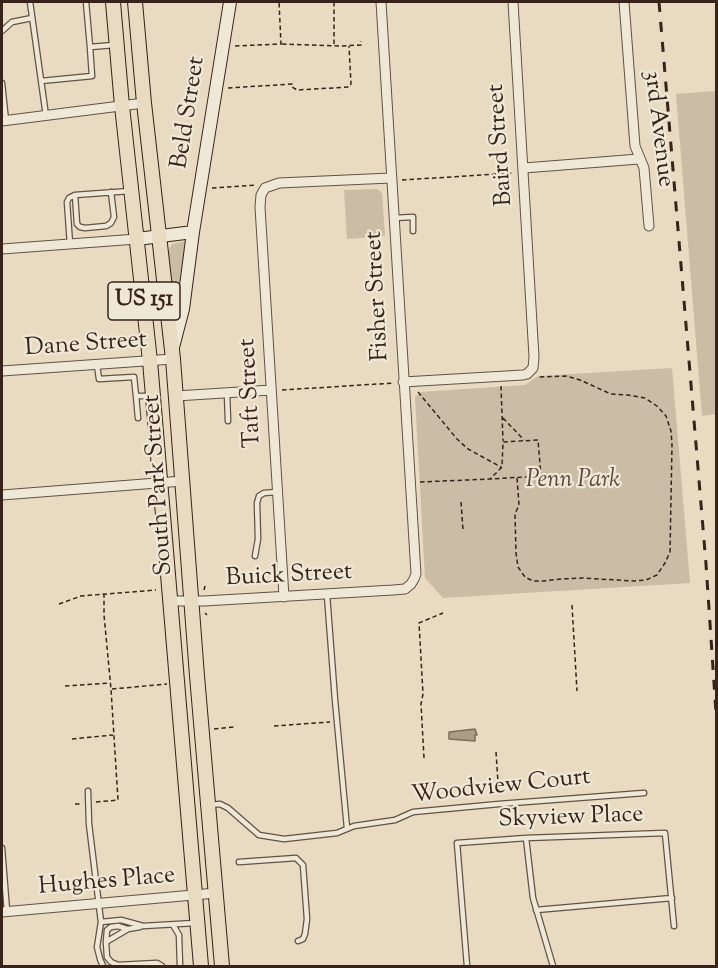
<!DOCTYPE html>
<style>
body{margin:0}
#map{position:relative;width:718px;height:968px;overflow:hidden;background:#e8dbc1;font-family:"Sorts Mill Goudy",serif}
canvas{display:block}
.frame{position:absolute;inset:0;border:3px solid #37231a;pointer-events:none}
</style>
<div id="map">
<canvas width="718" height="968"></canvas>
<div class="frame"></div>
</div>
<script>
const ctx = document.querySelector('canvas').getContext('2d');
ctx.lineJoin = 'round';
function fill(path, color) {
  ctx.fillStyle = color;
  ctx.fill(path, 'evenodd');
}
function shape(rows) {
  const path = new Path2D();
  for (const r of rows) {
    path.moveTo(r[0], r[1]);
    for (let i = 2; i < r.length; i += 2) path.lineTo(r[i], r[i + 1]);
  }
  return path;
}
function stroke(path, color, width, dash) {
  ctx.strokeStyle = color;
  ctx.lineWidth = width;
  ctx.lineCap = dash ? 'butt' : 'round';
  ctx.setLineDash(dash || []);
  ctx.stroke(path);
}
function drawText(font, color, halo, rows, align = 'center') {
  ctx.font = font + ' "Sorts Mill Goudy",serif';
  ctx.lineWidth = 4.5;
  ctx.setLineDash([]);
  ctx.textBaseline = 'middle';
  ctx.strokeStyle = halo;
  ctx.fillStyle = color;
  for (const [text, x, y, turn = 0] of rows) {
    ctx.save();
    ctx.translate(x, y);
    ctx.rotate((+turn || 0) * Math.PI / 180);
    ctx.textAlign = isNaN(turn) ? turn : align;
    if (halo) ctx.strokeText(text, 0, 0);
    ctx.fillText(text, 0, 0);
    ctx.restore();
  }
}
const green = shape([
 [716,91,716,414,702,416,676,94],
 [377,189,382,193,385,236,347,239,344,190],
 [186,241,177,313,175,313,168,251,172,244],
 [672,368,690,583,443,598,425,578,415,397,421,392,525,385,538,376]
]);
const water = shape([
 [475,729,477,735,475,735,475,741,449,739,449,732,475,729]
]);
const path = shape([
 [279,2,286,2],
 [334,2,334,45],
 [282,44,340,46,361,45,361,41],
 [235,46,281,44,279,2],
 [228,88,292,84,292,87,297,90,349,87,351,84,349,46],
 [402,180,514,173],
 [212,188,256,185],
 [501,386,503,441],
 [282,390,394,383],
 [418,392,457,439,468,449,501,467],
 [503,418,524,440],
 [517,478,519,505,515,514,516,553,518,567,525,577,533,581,543,581,561,579,582,578,634,581,646,580,657,575,665,563,670,552,672,445,671,431,666,416,657,406,645,398,628,395,611,394,580,380,566,376,537,377],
 [420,482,490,479,541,476,538,440,503,442,502,467,490,479],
 [461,502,463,530],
 [204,590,205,586],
 [59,604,81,596,156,590],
 [572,605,577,691],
 [205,613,207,615],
 [65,686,110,683],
 [112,689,167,684],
 [274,726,330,722],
 [214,729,234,727],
 [72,739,113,735],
 [496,752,499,797],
 [424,758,421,704,423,694,419,623,443,613],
 [96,802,118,800,111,689,104,615,104,594],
 [75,804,82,804]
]);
const lane = shape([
 [30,2,46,116],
 [86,2,90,47],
 [2,31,12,22,32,18],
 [41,81,92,76,90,47,114,45],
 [2,83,6,121],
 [75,195,77,224,80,227,85,228,106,226,111,223,114,217,111,192],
 [394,218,413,217,413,231],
 [70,244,67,202,69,198,75,195,130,191],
 [97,365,99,379,134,377,136,396,151,396],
 [227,393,228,421],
 [136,396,138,418],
 [255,556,258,539,257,503,259,496,264,493,277,492],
 [327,595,335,700,347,828],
 [88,791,89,824,101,922],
 [209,805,220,804,228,808,259,835,284,839,337,833,354,826,395,820,413,812,499,804,644,793],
 [526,838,533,898,553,966],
 [2,848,7,911],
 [239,862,296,858,303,865,307,919,305,934,303,939,298,941],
 [536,910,672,898],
 [173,925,179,935,180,966],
 [140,927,128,929,106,942,107,957,111,962,118,965,157,963,162,966],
 [106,942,107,930,111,927,118,926,127,929],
 [103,966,100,959,97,947,101,922,121,920,143,926,195,923],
 [467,966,457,843,526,838,665,833,674,926]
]);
const street = shape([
 [624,2,635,146,644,168,649,226],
 [2,121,144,103],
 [524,168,639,159],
 [2,249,137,239],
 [2,371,173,359],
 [403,382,523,375,527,374,533,368,534,357,513,2],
 [176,396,271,390],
 [2,495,183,481],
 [284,597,260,207,261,195,265,188,279,183,391,178],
 [170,601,204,601,393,590,405,589,411,584,414,579,416,574,381,2],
 [2,912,216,893]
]);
const secondary = shape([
 [137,239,193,232,230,2],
 [172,351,183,309,193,232]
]);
const primary = shape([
 [113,2,122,106,150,361,201,966],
 [135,2,144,103,173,359,197,676,222,966]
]);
const rail = shape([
 [659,2,706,564,716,713]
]);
const shields = [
 [144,301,72]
];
const shieldNames = [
 ["US 151",144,301]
];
const streetNames = [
 ["Beld Street",190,113,-81],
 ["3rd Avenue",657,129,83],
 ["Baird Street",502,145,-94],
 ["Fisher Street",379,296,-93],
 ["Dane Street",86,346,-4],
 ["Taft Street",252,393,-93],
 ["South Park Street",160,485,-94],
 ["Buick Street",289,577,-3],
 ["Woodview Court",501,788,-6],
 ["Skyview Place",571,819,-2],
 ["Hughes Place",107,883,-5]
];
const parkNames = [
 ["Penn Park",573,482]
];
fill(green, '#cabca5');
fill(water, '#ac9c88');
stroke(water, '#7d6c5c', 1.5);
stroke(lane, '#635144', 7);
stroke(street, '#635144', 11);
stroke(secondary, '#37231a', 14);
stroke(primary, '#37231a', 16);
stroke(path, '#37231a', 1.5, [4.5, 3]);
stroke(lane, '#f0e8d7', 4.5);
stroke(street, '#f0e8d7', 9);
stroke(secondary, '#f0e8d7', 12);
stroke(primary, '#e8dbc1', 14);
stroke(rail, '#37231a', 3, [10, 10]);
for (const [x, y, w] of shields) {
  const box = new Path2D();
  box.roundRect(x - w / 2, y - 19, w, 38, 4.5);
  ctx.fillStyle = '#f0e8d7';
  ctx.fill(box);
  stroke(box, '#37231a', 1.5);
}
drawText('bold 22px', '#37231a', null, shieldNames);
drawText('24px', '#37231a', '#f0e8d7', streetNames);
drawText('italic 24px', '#5c493d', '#f0e8d7', parkNames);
</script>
